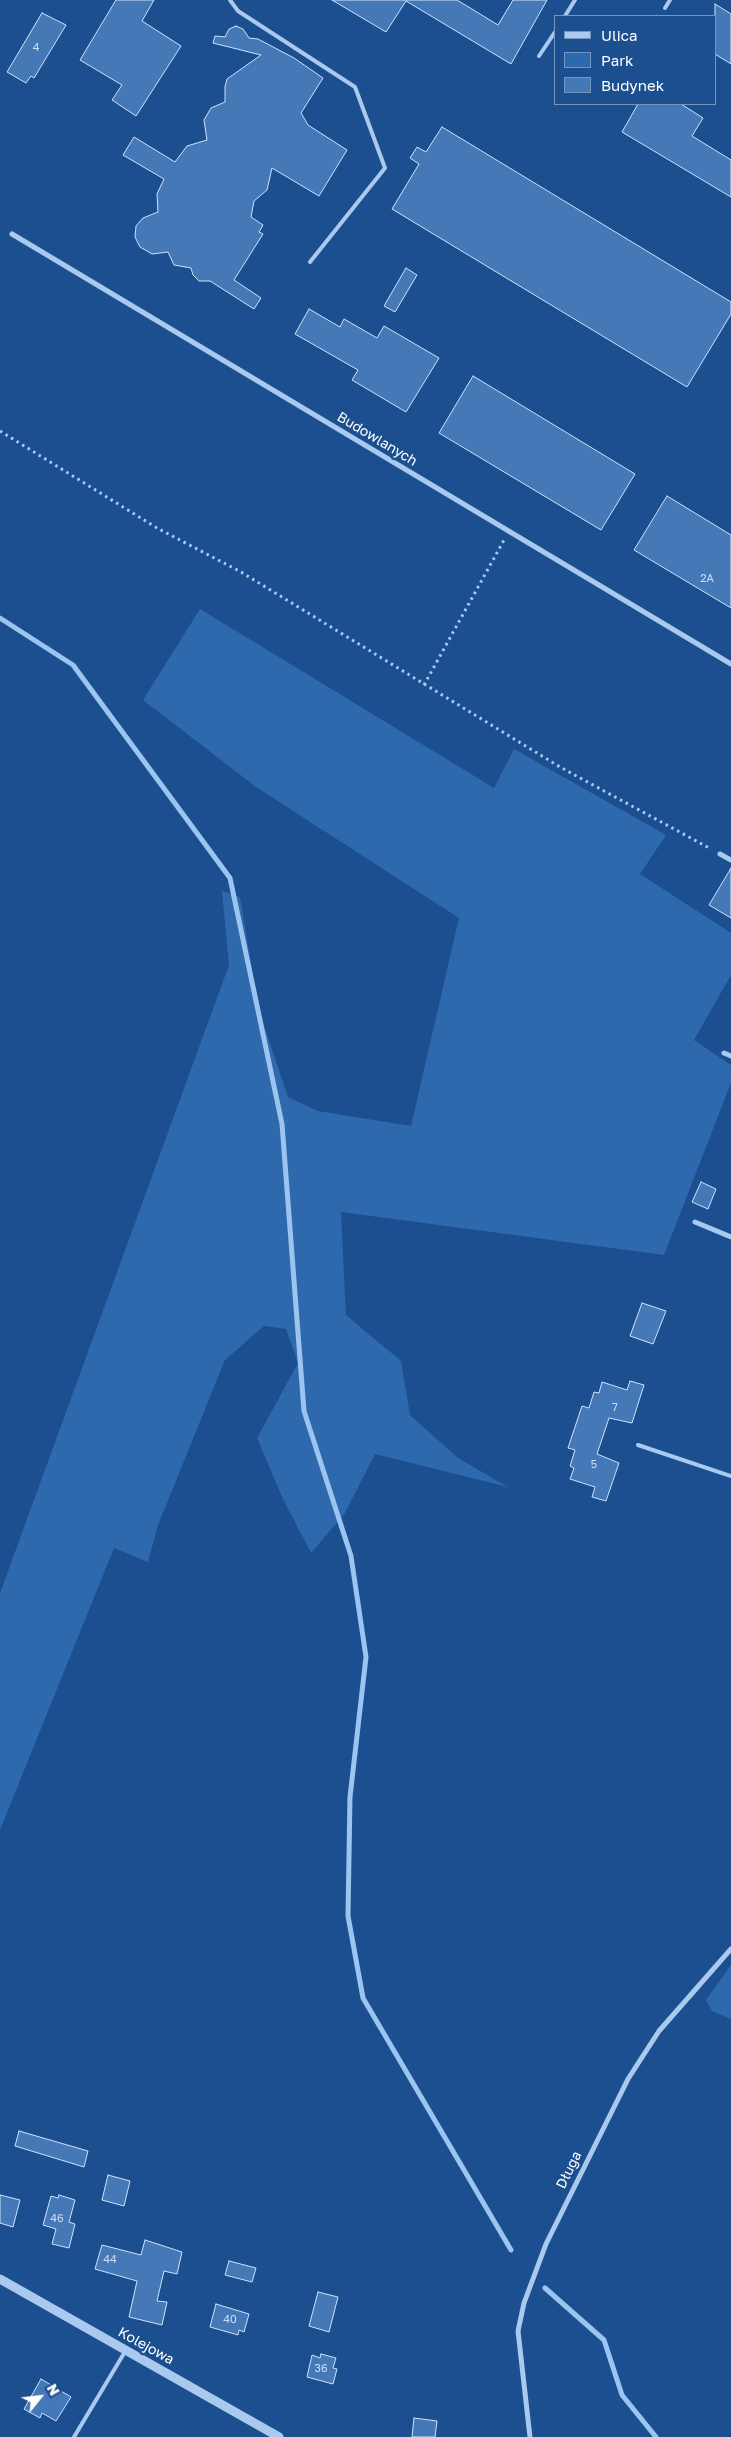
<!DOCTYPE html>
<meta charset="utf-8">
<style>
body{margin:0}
#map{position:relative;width:731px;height:2437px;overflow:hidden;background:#1b4f8f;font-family:"Golos Text",sans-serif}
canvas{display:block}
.legend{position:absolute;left:554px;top:15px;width:162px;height:90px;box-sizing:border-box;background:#1b4f8f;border:1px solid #7695bc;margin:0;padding:6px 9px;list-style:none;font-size:15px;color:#fff}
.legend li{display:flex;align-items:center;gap:10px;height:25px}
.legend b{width:25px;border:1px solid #7695bc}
.north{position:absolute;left:15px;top:2372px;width:50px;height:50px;-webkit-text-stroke:4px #1b4f8f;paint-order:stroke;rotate:61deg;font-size:14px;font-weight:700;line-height:20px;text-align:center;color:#fff}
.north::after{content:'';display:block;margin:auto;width:18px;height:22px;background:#fff;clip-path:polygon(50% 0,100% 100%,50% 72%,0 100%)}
</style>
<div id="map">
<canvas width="731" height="2437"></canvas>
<ul class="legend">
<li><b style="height:6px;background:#a9c9ee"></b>Ulica</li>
<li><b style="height:14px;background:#2e69ad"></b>Park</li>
<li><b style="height:14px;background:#4478b7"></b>Budynek</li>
</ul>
<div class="north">N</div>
</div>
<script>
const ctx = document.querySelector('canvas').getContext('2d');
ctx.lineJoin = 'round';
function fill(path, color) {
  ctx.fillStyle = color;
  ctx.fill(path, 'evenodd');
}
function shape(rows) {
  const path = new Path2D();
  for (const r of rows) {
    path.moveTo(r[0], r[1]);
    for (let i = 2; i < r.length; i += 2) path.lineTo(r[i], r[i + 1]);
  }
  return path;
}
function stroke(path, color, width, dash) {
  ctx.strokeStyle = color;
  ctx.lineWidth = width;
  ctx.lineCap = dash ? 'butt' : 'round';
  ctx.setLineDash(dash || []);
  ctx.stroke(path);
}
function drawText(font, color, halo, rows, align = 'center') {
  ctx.font = font + ' "Golos Text",sans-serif';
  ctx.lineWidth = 5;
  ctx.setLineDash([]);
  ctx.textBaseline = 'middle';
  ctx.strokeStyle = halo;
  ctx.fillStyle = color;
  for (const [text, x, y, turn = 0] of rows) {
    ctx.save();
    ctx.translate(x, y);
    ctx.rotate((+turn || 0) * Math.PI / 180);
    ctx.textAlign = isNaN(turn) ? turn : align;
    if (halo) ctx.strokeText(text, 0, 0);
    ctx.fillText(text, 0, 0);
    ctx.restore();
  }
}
const green = shape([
 [200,609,494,788,514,749,666,835,640,874,731,933,731,975,694,1040,731,1065,731,1083,664,1255,341,1212,346,1315,401,1361,410,1415,458,1458,508,1487,375,1454,345,1513,311,1553,283,1499,257,1438,298,1363,286,1329,264,1326,225,1360,158,1525,148,1562,114,1548,0,1830,0,1593,229,965,222,891,240,897,259,1011,288,1097,318,1111,411,1126,459,918,256,787,143,700],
 [731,1965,731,2019,712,2011,706,2000]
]);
const stream = shape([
 [0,618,73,665,230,878,282,1124,304,1411,351,1556,366,1657,350,1797,348,1916,363,1998,511,2250],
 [545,2288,604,2340,622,2395,656,2437]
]);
const building = shape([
 [116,0,154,0,142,21,181,46,136,116,112,100,122,85,80,60,116,0],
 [332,0,457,0,498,25,513,0,547,0,511,64,406,1,386,32,332,0],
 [715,4,731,14,731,64,715,54,715,4],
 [42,13,66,25,34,78,31,76,26,83,7,72,42,13],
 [236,26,243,29,249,38,258,39,294,58,323,78,301,113,308,125,347,150,319,196,272,168,267,190,254,201,251,217,263,225,259,232,263,234,234,280,261,298,254,309,210,281,199,281,193,275,191,268,174,265,168,252,152,254,140,247,135,237,136,226,143,218,158,212,157,194,164,179,123,155,134,137,175,162,187,146,207,140,204,120,211,108,225,102,225,87,227,79,261,55,213,43,215,36,225,37,229,29,236,26],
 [638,104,681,104,703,118,692,136,731,160,731,197,622,132,638,104],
 [442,127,731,302,731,314,687,387,392,209,419,164,410,158,417,147,426,152,442,127],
 [406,268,417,275,395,312,384,306,406,268],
 [309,309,340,327,344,319,377,338,384,326,439,358,406,412,352,380,358,370,295,334,309,309],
 [473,376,635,474,601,530,439,433,473,376],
 [667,496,731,535,731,608,634,550,667,496],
 [731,868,731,918,709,905,731,868],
 [701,1182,716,1189,708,1209,692,1202,701,1182],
 [642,1303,666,1311,653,1344,630,1336,642,1303],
 [630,1381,644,1385,632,1423,609,1418,597,1454,619,1463,606,1501,592,1497,595,1487,570,1479,574,1468,570,1466,575,1450,568,1448,582,1406,589,1408,594,1392,599,1393,602,1382,627,1390,630,1381],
 [19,2131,88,2151,84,2167,15,2146,19,2131],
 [108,2175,130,2181,124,2206,102,2200,108,2175],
 [0,2195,20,2200,13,2227,0,2223,0,2195],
 [59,2195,75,2200,69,2222,75,2224,69,2248,52,2244,56,2229,43,2225,51,2196,58,2198,59,2195],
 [145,2240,182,2252,177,2274,164,2271,157,2301,167,2302,162,2325,129,2317,137,2281,95,2269,102,2245,141,2255,145,2240],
 [229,2261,256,2268,252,2282,225,2275,229,2261],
 [318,2292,338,2297,329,2332,309,2326,318,2292],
 [216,2304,249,2314,244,2332,239,2330,238,2335,210,2327,216,2304],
 [321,2354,336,2358,333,2368,337,2369,333,2384,307,2377,312,2355,320,2358,321,2354],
 [41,2379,71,2397,56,2421,42,2413,40,2418,24,2409,41,2379],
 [414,2418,437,2421,435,2437,412,2437,414,2418]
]);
const path = shape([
 [0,431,157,528,241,572,560,767,711,849],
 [424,685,504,540]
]);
const service = shape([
 [230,0,238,11,355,87,385,168,310,262],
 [665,8,670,0],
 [565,16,575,0],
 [539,56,555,32],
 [638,1445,731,1476],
 [74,2437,126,2350]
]);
const minor = shape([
 [12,234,731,664],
 [720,854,731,860],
 [724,1053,731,1056],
 [695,1222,731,1237],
 [530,2437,518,2331,524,2303,546,2244,628,2079,659,2031,731,1949]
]);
const tertiary = shape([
 [0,2279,279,2437]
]);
const numberNames = [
 ["4",36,48],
 ["2A",707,579],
 ["7",615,1408],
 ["5",594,1465],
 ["46",57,2219],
 ["44",110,2260],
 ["40",230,2320],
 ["36",321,2369]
];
const streetNames = [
 ["Budowlanych",377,439,31],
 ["Długa",569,2170,-64],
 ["Kolejowa",146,2346,29]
];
fill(green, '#2e69ad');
stroke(stream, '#9cc4f0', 5);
fill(building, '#4478b7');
stroke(building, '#cfe3fa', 1);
stroke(path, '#a9c9ee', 3, [2.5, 4]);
stroke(service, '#a9c9ee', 4);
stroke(minor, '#a9c9ee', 5);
stroke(tertiary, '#a9c9ee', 9);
drawText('11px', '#d0dded', null, numberNames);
drawText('14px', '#fff', '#1b4f8f', streetNames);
</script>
